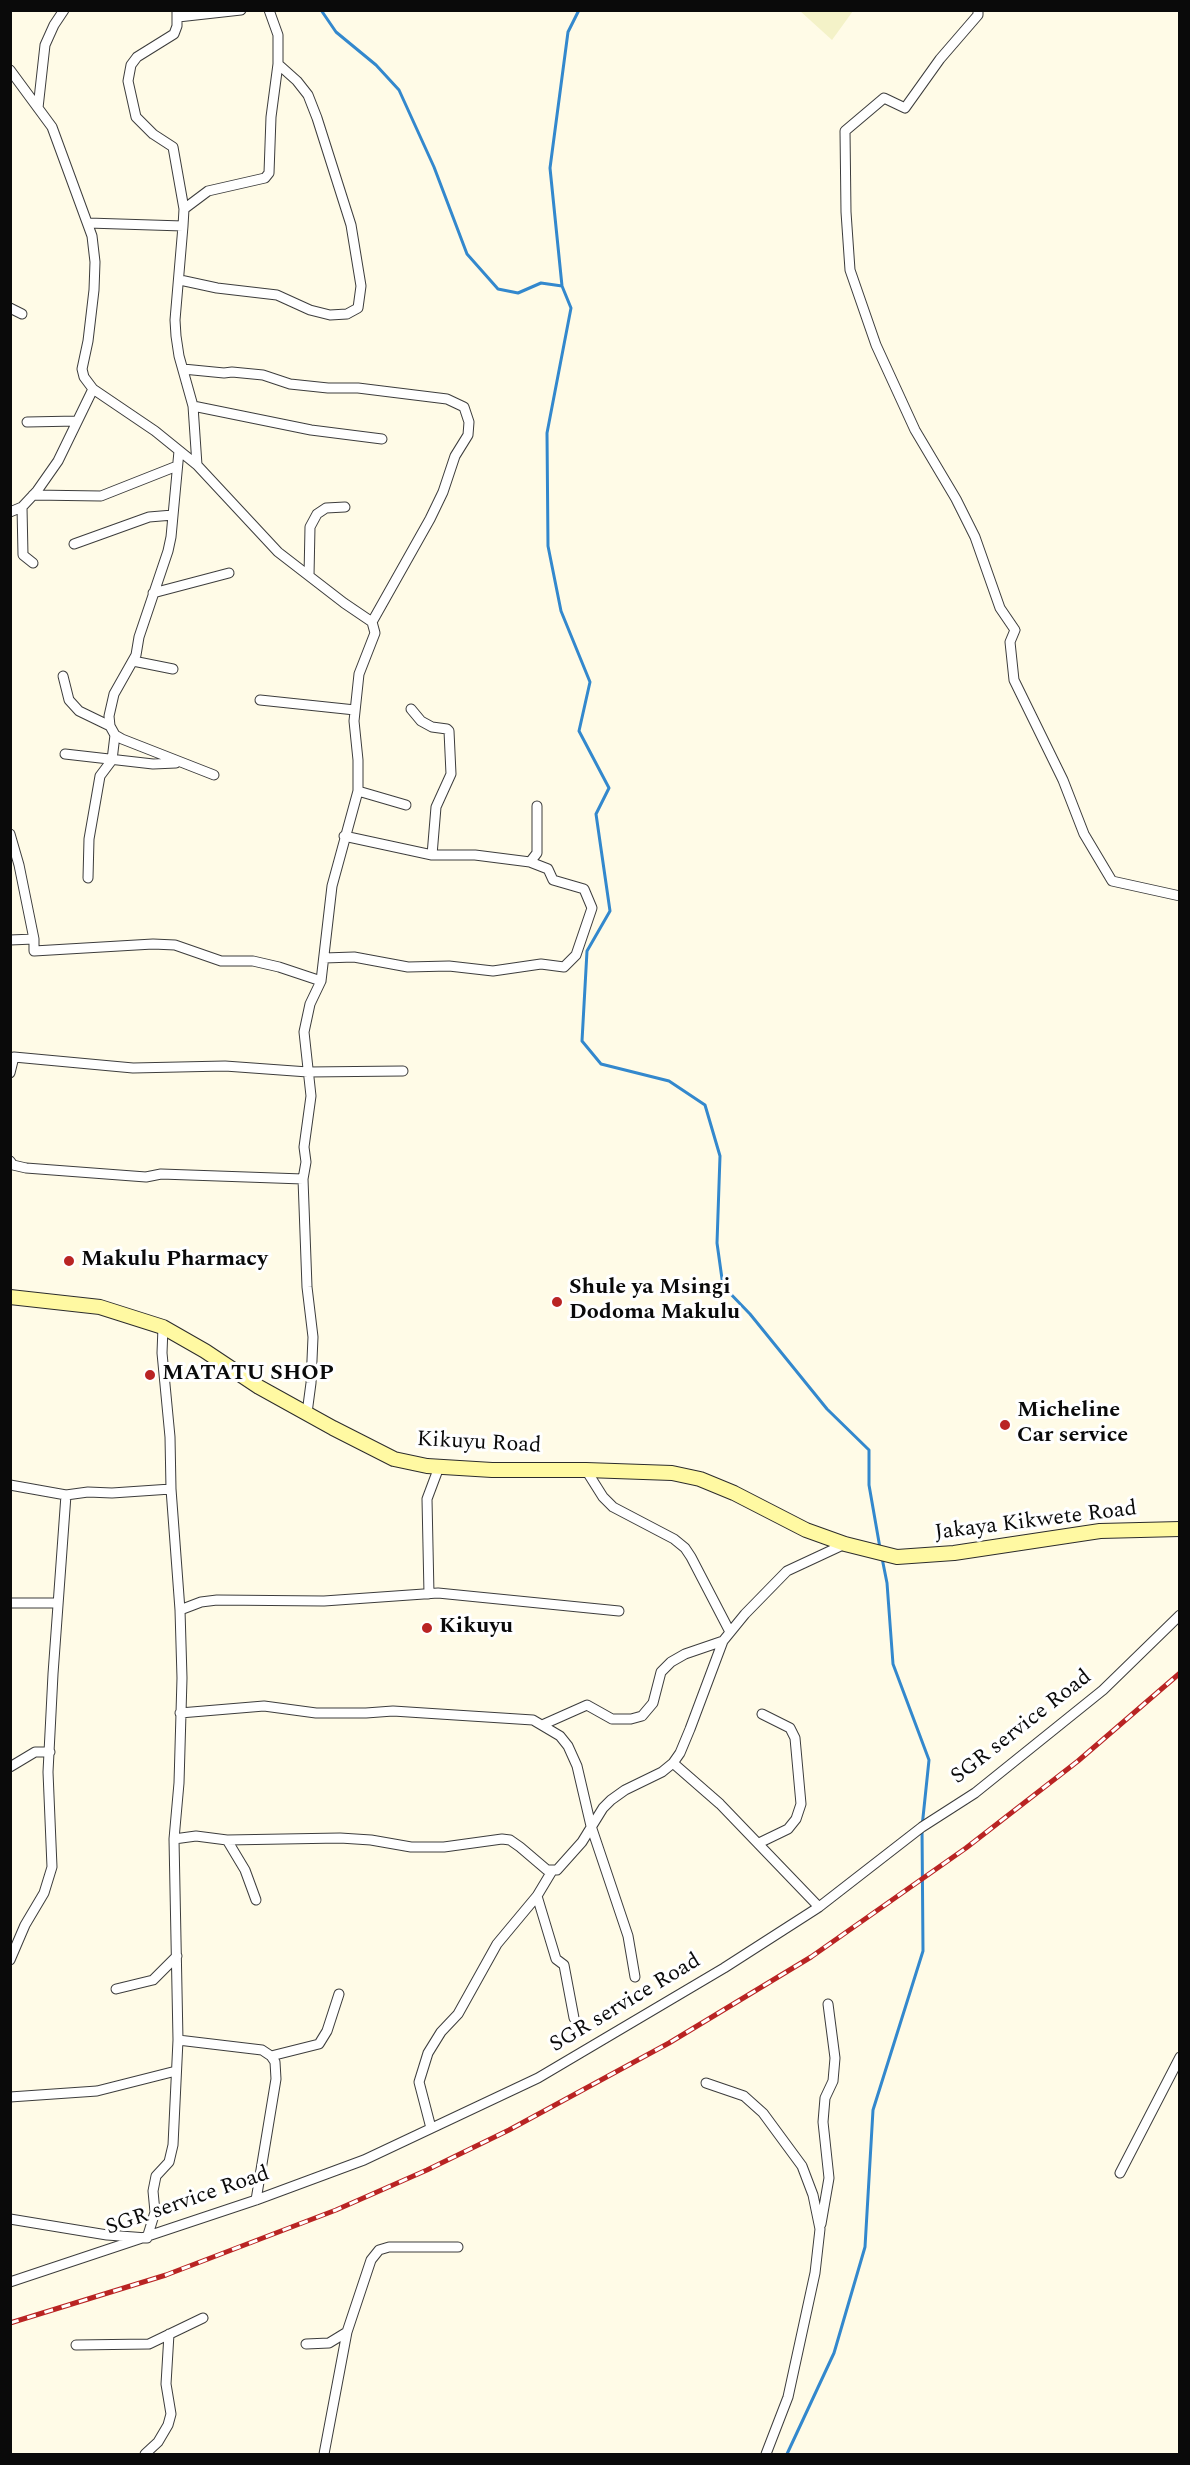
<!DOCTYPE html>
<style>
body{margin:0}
#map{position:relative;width:1190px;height:2465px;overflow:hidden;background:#fffbe7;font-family:Spectral,serif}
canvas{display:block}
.frame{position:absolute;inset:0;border:12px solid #0a0a0a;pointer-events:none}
</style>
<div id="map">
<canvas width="1190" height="2465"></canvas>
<div class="frame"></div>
</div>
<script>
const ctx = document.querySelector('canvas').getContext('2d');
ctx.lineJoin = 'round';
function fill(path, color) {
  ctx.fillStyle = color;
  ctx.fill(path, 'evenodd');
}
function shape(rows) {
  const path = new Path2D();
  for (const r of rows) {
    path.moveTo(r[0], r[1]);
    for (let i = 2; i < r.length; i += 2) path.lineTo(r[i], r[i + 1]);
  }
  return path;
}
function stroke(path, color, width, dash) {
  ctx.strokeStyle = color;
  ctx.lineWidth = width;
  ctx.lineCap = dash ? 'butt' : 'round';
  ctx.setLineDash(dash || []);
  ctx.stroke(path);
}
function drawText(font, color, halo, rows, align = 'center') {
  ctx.font = font + ' Spectral,serif';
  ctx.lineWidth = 6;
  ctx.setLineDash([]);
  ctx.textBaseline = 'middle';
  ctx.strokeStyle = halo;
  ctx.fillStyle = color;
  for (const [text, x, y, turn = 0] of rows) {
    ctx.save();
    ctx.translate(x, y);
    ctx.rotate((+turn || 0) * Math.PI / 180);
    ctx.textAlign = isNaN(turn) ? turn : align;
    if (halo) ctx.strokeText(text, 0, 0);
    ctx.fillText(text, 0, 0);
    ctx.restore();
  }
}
const farmland = shape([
 [800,11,853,11,832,40]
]);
const stream = shape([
 [321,10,336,32,376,65,399,90,434,167,467,254,498,289,518,293,541,283,562,286,571,308,547,433,548,546,561,611,590,682,579,731,609,788,596,814,610,911,587,951,582,1041,601,1064,669,1081,705,1105,720,1156,717,1243,723,1286,750,1314,827,1409,869,1450,869,1485,880,1548],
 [562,286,550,168,568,32,579,10],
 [787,2454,834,2353,865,2247,873,2110,923,1951,922,1827,929,1760,893,1664,887,1583,882,1558]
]);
const minor = shape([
 [177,10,177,26,174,34,137,57,131,65,128,81,136,117,153,134,173,147,184,209],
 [978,10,978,15,940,59,905,108,884,98,845,131,846,212,850,270,876,345,915,430,956,499,975,537,1000,608,1015,630,1010,642,1014,680,1063,780,1084,834,1112,881,1180,896],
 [178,17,241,10],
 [10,70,52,127,92,236,95,262,94,290,88,341,82,369,84,377,93,389,155,431,197,465,278,552,344,603,372,622,375,633,359,674,354,721,358,760,358,791,332,886,321,981,310,1004,304,1032,311,1096,304,1147,306,1162,303,1179,307,1287,313,1337,311,1383,307,1413],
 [38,108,45,45,54,25,64,10],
 [88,223,183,226,175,320,176,336,179,356,193,406,197,465],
 [183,226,184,209,208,191,265,178,269,173,271,117,278,64,278,35,269,10],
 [180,280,217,288,277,295,310,310,330,315,347,314,358,308,361,286,351,225,317,118,308,95,297,81,278,64],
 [10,308,22,314],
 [183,369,224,373,232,372,263,375,290,384,328,388,358,388,447,399,464,407,469,422,468,435,455,456,443,492,430,519,372,622],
 [193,406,311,430,382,439],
 [27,422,77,421],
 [179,451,171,537,168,551,139,637,136,655,114,694,109,716,110,726,115,735,122,739,214,775],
 [33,495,101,496,177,466],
 [22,507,23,555,33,563],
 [10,512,22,507,37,491,58,461,93,389],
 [74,544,149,517,173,515],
 [309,576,310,527,317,514,326,508,345,507],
 [153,593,229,573],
 [133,661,173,669],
 [63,676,69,700,79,711,110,726],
 [260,700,355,710],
 [411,709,421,721,432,727,447,729,449,731,451,774,436,807,432,855],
 [65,754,153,764,176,763],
 [358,791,406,805],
 [10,834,19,865,34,939,34,951,153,944,175,945,221,961,253,961,279,967,321,981],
 [344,836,432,855,475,855,530,862,537,853,537,806],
 [88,878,89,839,96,799,100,776,112,760,115,735],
 [10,940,34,939],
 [324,958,354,957,408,967,449,966,493,971,541,964,564,967,576,955,592,908,584,889,553,880,548,869,530,862],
 [10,1073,14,1057,133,1068,225,1066,308,1072,403,1071],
 [10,1161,13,1165,26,1168,146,1177,161,1174,303,1179],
 [586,1470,603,1497,613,1507,674,1539,685,1548,691,1557,730,1632],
 [10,1485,66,1495,88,1492,112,1493,171,1489],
 [429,1594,427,1499,439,1467],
 [10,1603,58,1603],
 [180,1610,201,1602,217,1600,324,1601,438,1593,619,1611],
 [180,1713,264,1706,316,1713,366,1713,393,1711,533,1720,560,1736,568,1746,577,1766,591,1826,628,1936,635,1977],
 [542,1725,587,1705,612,1719,631,1719,642,1716,653,1703,661,1672,671,1662,685,1654,723,1641],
 [673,1763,720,1804,819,1907],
 [10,1767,35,1752,50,1752],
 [174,1839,196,1836,227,1840,340,1838,371,1840,411,1847,444,1847,502,1839,510,1840,520,1847,547,1870,557,1870,582,1842,603,1808,611,1800,625,1790,662,1772,673,1763,680,1753,690,1729,723,1641,745,1614,787,1571,845,1544],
 [227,1840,245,1870,256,1900],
 [759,1843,788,1829,796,1819,801,1804,795,1738,790,1728,762,1714],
 [537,1896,556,1959,564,1965,574,2018],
 [10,1960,25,1925,44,1893,52,1867,48,1772,53,1674,66,1495],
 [116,1989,153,1980,177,1956],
 [178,2040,262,2050,271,2056,275,2062,276,2079,256,2200],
 [271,2056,319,2044,327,2031,339,1994],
 [706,2083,744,2096,763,2113,802,2166,813,2195,820,2229,815,2273,788,2397,766,2454],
 [10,2097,97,2091,176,2071],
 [431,2128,419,2082,428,2053,441,2032,458,2014,497,1944,537,1896,552,1871],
 [1120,2173,1180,2057],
 [10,2219,107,2235,147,2238,155,2212,153,2191,156,2176,169,2162,173,2145,178,2040,174,1839,179,1783,182,1678,180,1610,171,1489,170,1437,162,1353,163,1327],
 [821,2224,829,2178,823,2122,825,2098,833,2081,835,2058,828,2004],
 [10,2282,256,2200,364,2160,538,2078,724,1968,819,1907,922,1827,975,1793,1103,1690,1180,1615],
 [306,2344,329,2343,347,2332],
 [76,2345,149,2344,203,2318],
 [145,2454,158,2442,168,2425,171,2414,166,2384,169,2334],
 [324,2454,347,2332,371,2260,379,2250,389,2247,458,2247]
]);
const secondary = shape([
 [10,1297,100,1307,163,1327,205,1351,259,1387,333,1428,394,1459,427,1466,492,1470,586,1470,672,1473,700,1479,734,1493,806,1530,845,1544,897,1557,954,1553,1100,1531,1180,1529]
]);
const rail = shape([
 [10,2323,166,2275,336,2210,427,2170,509,2130,669,2043,811,1957,966,1848,1078,1761,1180,1673]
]);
const markers = [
 [69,1261,6,"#b92423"],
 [557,1302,6,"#b92423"],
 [150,1375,6,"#b92423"],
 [1005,1425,6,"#b92423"],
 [427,1628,6,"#b92423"]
];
const poiNames = [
 ["Makulu Pharmacy",81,1261],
 ["Shule ya Msingi",569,1289],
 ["Dodoma Makulu",569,1314],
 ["MATATU SHOP",162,1375],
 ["Micheline",1017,1412],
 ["Car service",1017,1437],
 ["Kikuyu",439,1628]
];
const streetNames = [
 ["Kikuyu Road",479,1444,3],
 ["Jakaya Kikwete Road",1036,1522,-7],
 ["SGR service Road",1022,1728,-38],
 ["SGR service Road",626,2004,-31],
 ["SGR service Road",188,2202,-19]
];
fill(farmland, '#f4f2c8');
stroke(stream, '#3388cd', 3);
stroke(minor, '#3d3d3d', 11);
stroke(secondary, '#2c2c2c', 16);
stroke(minor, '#fff', 9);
stroke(secondary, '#fff9a2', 14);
stroke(rail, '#b92423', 5);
stroke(rail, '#fff', 3, [9]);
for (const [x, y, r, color] of markers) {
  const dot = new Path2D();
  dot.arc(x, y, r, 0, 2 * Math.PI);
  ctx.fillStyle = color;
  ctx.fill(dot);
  stroke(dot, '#fff', 2);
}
drawText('bold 22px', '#0a0a0a', '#fff', poiNames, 'left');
drawText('22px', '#0a0a0a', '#fff', streetNames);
</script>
